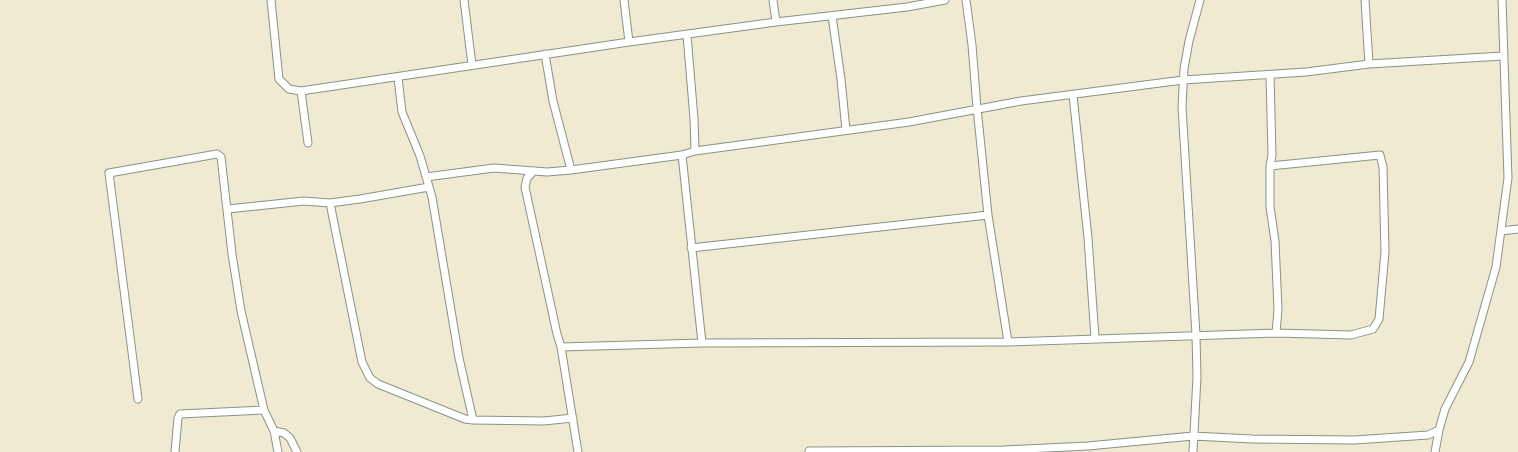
<!DOCTYPE html>
<style>
body{margin:0}
canvas{display:block;background:#f0ead2}
</style>
<canvas width="1518" height="452"></canvas>
<script>
const ctx = document.querySelector('canvas').getContext('2d');
ctx.lineJoin = 'round';
function shape(rows) {
  const path = new Path2D();
  for (const r of rows) {
    path.moveTo(r[0], r[1]);
    for (let i = 2; i < r.length; i += 2) path.lineTo(r[i], r[i + 1]);
  }
  return path;
}
function stroke(path, color, width, dash) {
  ctx.strokeStyle = color;
  ctx.lineWidth = width;
  ctx.lineCap = dash ? 'butt' : 'round';
  ctx.setLineDash(dash || []);
  ctx.stroke(path);
}
const minor = shape([
 [271,0,279,79,289,89,301,91,629,42,776,22,907,7,945,0],
 [464,0,472,65],
 [624,0,629,42],
 [773,0,776,22],
 [966,0,972,45,977,108,988,215,1008,342],
 [1365,0,1369,64],
 [832,16,841,79,846,130],
 [687,35,694,119,695,151],
 [545,54,553,101,571,170],
 [1270,75,1272,155,1270,166,1270,207,1275,241,1278,309,1276,333],
 [398,78,402,112,420,156,432,197,459,358,473,420,544,421,573,418],
 [301,91,308,143],
 [1073,95,1088,238,1095,338],
 [682,155,702,343],
 [534,171,527,178,525,187,557,334,561,347,578,452],
 [426,177,494,168,547,172,571,170,682,155,695,151,909,122,1021,101,1183,80,1306,72,1369,64,1503,56],
 [330,203,362,362,370,378,378,384,465,419,473,420],
 [228,209,304,201,330,203,360,199,429,187],
 [1501,231,1518,229],
 [691,248,988,215],
 [561,347,702,343,1008,342,1276,333,1351,335,1373,329,1379,319,1385,252,1383,167,1380,155,1270,166],
 [138,399,109,173,217,154,221,157,232,254,241,311,264,410,274,431,278,452],
 [274,431,284,433,290,438,297,452],
 [809,451,1004,450,1088,446,1193,436,1252,439,1355,440,1428,435,1439,430,1445,409,1469,362,1496,267,1508,178,1502,0],
 [175,452,178,418,180,414,264,410],
 [1193,452,1197,377,1196,335,1182,107,1184,69,1189,41,1200,0],
 [1435,452,1439,430]
]);
stroke(minor, '#889483', 9);
stroke(minor, '#fff', 7);
</script>
